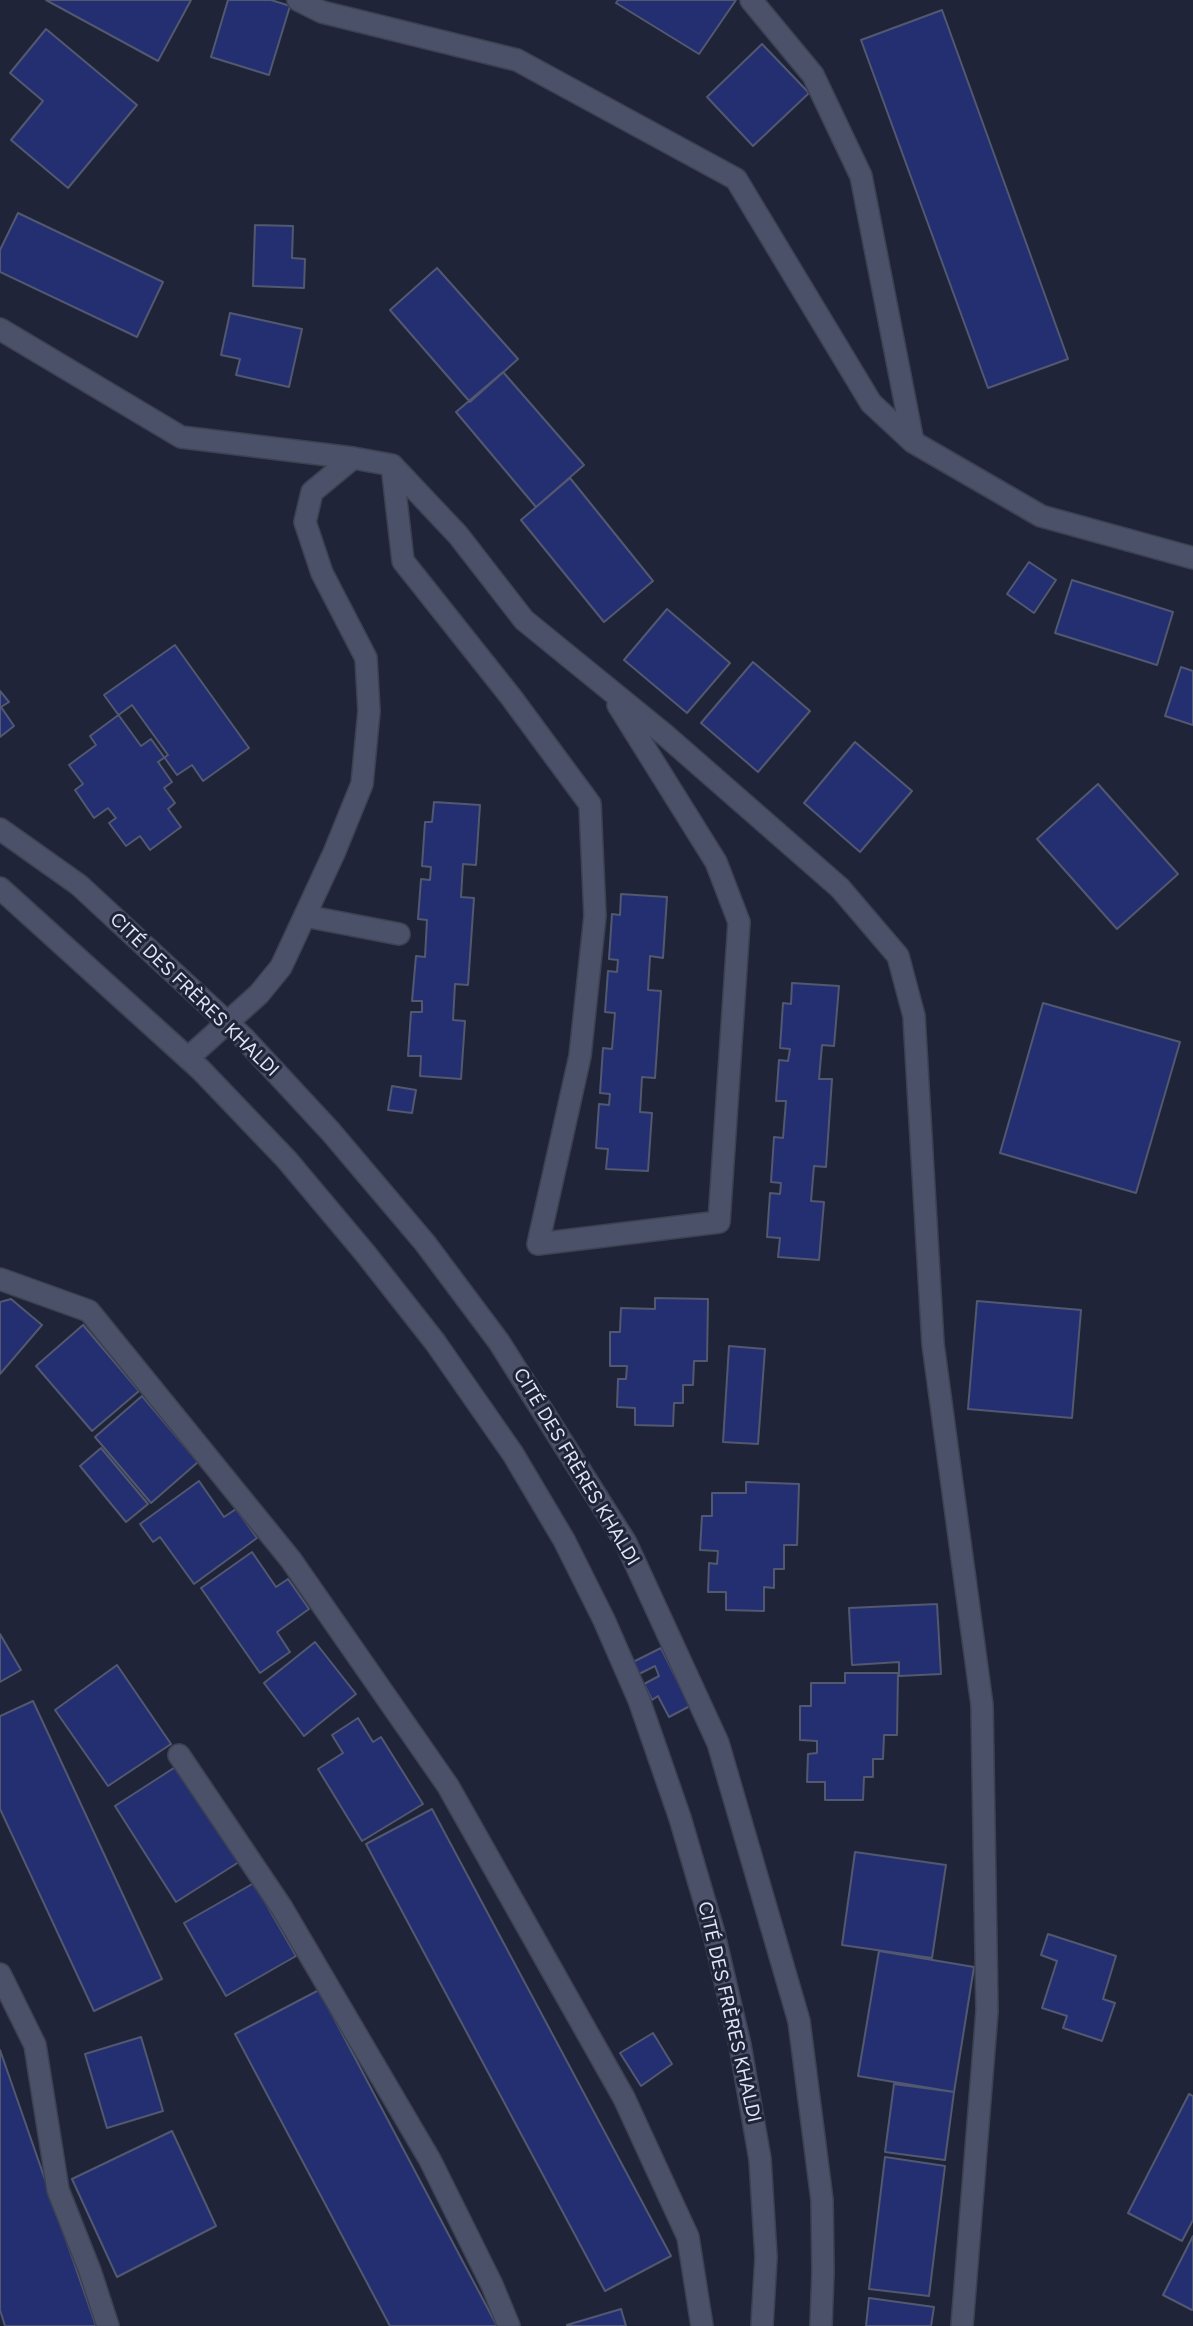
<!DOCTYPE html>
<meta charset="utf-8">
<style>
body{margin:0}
canvas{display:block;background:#1f2438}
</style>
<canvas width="1193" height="2326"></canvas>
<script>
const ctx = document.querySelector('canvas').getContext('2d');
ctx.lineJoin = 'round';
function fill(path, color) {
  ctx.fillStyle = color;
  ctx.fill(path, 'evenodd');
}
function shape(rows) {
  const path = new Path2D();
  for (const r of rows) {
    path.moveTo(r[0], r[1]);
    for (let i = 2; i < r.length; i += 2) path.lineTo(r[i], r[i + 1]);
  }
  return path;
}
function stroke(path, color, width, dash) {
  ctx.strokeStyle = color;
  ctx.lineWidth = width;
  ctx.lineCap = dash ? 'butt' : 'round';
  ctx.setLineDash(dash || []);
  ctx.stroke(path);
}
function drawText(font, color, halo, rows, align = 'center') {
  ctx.font = font + ' Figtree,sans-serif';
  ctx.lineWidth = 6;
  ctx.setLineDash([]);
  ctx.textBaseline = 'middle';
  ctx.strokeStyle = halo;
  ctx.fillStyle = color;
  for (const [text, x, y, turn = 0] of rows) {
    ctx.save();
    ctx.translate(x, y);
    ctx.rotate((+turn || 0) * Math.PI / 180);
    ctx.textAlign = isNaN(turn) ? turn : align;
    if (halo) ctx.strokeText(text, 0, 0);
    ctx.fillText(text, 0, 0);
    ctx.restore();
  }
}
const building = shape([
 [46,0,191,0,158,61,46,0],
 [228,0,271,0,290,6,269,75,211,57,228,0],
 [618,0,736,0,699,54,616,3,618,0],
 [942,10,1068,359,988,388,861,40,942,10],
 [46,29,137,105,68,188,11,140,43,101,10,73,46,29],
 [762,44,809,93,753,146,707,97,762,44],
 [18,213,163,282,137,337,0,272,0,250,18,213],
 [255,225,293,226,292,258,305,259,304,288,253,286,255,225],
 [437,268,518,359,470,402,390,310,437,268],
 [230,313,302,329,289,387,236,375,240,359,221,355,230,313],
 [503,372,584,465,536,507,456,412,503,372],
 [570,478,653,581,604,622,521,520,570,478],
 [1029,562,1056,580,1034,613,1007,594,1029,562],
 [1072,580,1173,612,1157,665,1055,633,1072,580],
 [667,609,730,663,687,713,624,660,667,609],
 [175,645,249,748,203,781,192,765,177,775,151,739,141,746,104,695,175,645],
 [753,662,810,711,758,772,701,723,753,662],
 [1181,667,1193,671,1193,725,1165,716,1181,667],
 [0,691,9,702,1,707,14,726,0,737,0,691],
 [132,705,168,755,158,762,172,782,164,788,175,803,168,809,181,827,150,850,140,836,126,846,109,823,116,818,108,808,94,818,75,790,83,784,69,765,96,745,90,736,132,705],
 [855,742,912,791,860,852,804,803,855,742],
 [1098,784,1178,874,1117,929,1037,839,1098,784],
 [434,802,480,805,476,865,463,864,461,897,474,898,468,985,455,984,453,1020,465,1021,461,1079,420,1076,421,1056,408,1056,411,1012,422,1012,422,1001,412,1001,416,956,425,957,427,920,418,919,421,879,430,880,431,867,422,866,425,822,432,822,434,802],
 [621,894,667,897,663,958,650,956,648,990,661,991,655,1078,642,1077,640,1112,652,1113,648,1171,606,1169,608,1149,596,1148,599,1104,609,1105,610,1094,600,1093,603,1048,612,1049,615,1013,605,1012,608,971,617,972,618,960,609,959,612,914,620,915,621,894],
 [792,983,839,986,834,1046,822,1045,819,1079,832,1079,826,1167,814,1166,811,1201,824,1202,819,1260,778,1257,780,1238,767,1237,770,1193,780,1194,781,1183,771,1182,774,1137,783,1138,786,1101,776,1101,779,1060,788,1061,790,1049,780,1048,783,1003,791,1004,792,983],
 [1043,1003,1180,1042,1136,1193,1000,1153,1043,1003],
 [392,1086,416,1090,412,1113,388,1110,392,1086],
 [655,1298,708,1299,707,1361,694,1361,693,1385,683,1385,683,1403,674,1403,673,1426,635,1425,635,1408,617,1407,618,1379,626,1379,627,1366,610,1366,610,1332,620,1332,621,1308,655,1309,655,1298],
 [11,1299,42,1325,0,1374,0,1302,11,1299],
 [977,1301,1081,1310,1072,1418,968,1409,977,1301],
 [83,1325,139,1391,92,1431,36,1366,83,1325],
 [729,1346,765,1349,758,1444,723,1442,729,1346],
 [142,1396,198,1462,151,1503,95,1437,142,1396],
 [101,1448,148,1504,126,1522,80,1466,101,1448],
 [199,1481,224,1517,236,1509,257,1538,194,1584,160,1537,153,1542,140,1524,199,1481],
 [746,1482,799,1484,797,1545,784,1545,784,1569,774,1569,774,1588,764,1587,764,1611,726,1610,726,1592,708,1592,709,1563,717,1564,718,1551,700,1550,702,1516,712,1516,712,1493,746,1493,746,1482],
 [252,1552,276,1587,288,1579,309,1609,277,1632,290,1652,260,1673,201,1588,252,1552],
 [937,1604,941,1674,899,1676,899,1662,852,1665,849,1608,937,1604],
 [0,1634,21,1670,0,1682,0,1634],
 [315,1642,356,1694,304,1736,264,1683,315,1642],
 [661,1648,690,1706,669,1717,658,1696,652,1700,644,1684,659,1676,655,1666,639,1674,633,1662,661,1648],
 [117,1665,171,1744,108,1786,55,1710,117,1665],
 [845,1673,898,1673,897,1735,884,1735,883,1759,873,1759,873,1777,864,1777,863,1800,825,1800,825,1782,807,1782,808,1754,817,1753,817,1741,800,1740,800,1706,811,1706,811,1683,845,1683,845,1673],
 [33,1701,162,1979,94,2011,0,1809,0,1716,33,1701],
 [358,1718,373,1742,381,1737,423,1804,362,1841,318,1769,343,1753,332,1735,358,1718],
 [180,1764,242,1860,176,1902,115,1806,180,1764],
 [432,1809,671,2256,605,2291,366,1844,432,1809],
 [855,1852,946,1865,932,1958,842,1945,855,1852],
 [254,1883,296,1956,226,1996,184,1923,254,1883],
 [1048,1934,1116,1956,1103,1999,1115,2003,1102,2041,1063,2028,1067,2016,1042,2008,1057,1961,1041,1955,1048,1934],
 [879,1951,974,1967,954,2092,858,2076,879,1951],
 [319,1990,497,2326,390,2326,235,2034,319,1990],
 [653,2033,672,2064,641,2086,620,2053,653,2033],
 [141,2037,163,2111,107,2128,85,2054,141,2037],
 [0,2050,96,2326,5,2326,0,2310,0,2050],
 [894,2084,954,2092,945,2160,885,2152,894,2084],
 [1189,2094,1193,2096,1193,2220,1182,2241,1128,2213,1189,2094],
 [172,2131,216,2226,117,2277,72,2179,172,2131],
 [885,2157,945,2166,929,2296,869,2289,885,2157],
 [1193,2236,1193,2309,1192,2310,1163,2295,1193,2236],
 [869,2298,934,2307,931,2326,866,2326,869,2298],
 [621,2309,626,2326,568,2326,567,2325,621,2309]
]);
const street = shape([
 [298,0,322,12,517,60,736,179,871,403,913,442,1041,516,1193,558],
 [751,0,813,75,861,176,913,442],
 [0,329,181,437,353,458],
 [392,465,403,561,511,697,590,804,595,916,580,1056,538,1244,719,1222,739,922,716,862,618,705],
 [305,916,399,934],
 [188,1058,259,994,281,967,334,853,362,784,369,711,366,658,322,573,305,522,312,492,353,458,392,465,458,535,524,620,664,734,840,888,898,956,914,1016,933,1344,982,1705,987,2011,962,2326],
 [0,1279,89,1311,291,1560,448,1786,624,2098,688,2237,702,2326],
 [179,1755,282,1908,430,2160,492,2285,509,2326],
 [0,1974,35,2045,58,2190,90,2271,108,2326]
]);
const secondary = shape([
 [0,829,79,885,243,1037,331,1132,425,1243,499,1342,626,1543,718,1743,799,2021,822,2200,823,2272,821,2326],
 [0,888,201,1070,287,1160,365,1253,435,1342,513,1454,564,1540,604,1620,639,1700,680,1818,713,1930,740,2045,760,2159,766,2257,762,2326]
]);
const streetNames = [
 ["CITÉ DES FRÈRES KHALDI",194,995,44],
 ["CITÉ DES FRÈRES KHALDI",576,1467,59],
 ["CITÉ DES FRÈRES KHALDI",729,2012,77]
];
fill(building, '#242f72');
stroke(building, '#51586f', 2);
stroke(street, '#3d4152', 24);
stroke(secondary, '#3d4152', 24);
stroke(street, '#4a5168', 21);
stroke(secondary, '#4a5168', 21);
drawText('19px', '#e2e6f4', '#1f2438', streetNames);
</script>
